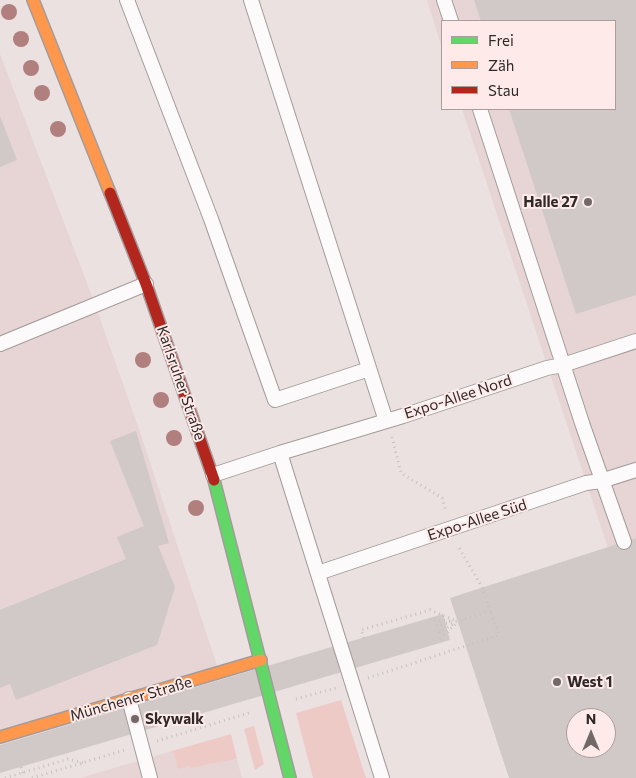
<!DOCTYPE html>
<meta charset="utf-8">
<style>
body{margin:0}
#map{position:relative;width:636px;height:778px;overflow:hidden;background:#ebe1e0;font-family:Commissioner,sans-serif}
canvas{display:block}
.legend{position:absolute;left:441px;top:20px;width:175px;height:90px;box-sizing:border-box;background:#fdeae9;border:1px solid #ab9d9c;margin:0;padding:6px 9px;list-style:none;font-size:15px;color:#2f2928}
.legend li{display:flex;align-items:center;gap:10px;height:25px}
.legend b{width:25px;border:1px solid #ab9d9c}
.north{position:absolute;left:566px;top:708px;width:50px;height:50px;box-sizing:border-box;background:#fdeae9;border:1px solid #ab9d9c;border-radius:50%;rotate:0deg;font-size:14px;font-weight:700;line-height:20px;text-align:center;color:#2f2928}
.north::after{content:'';display:block;margin:auto;width:18px;height:22px;background:#716968;clip-path:polygon(50% 0,100% 100%,50% 72%,0 100%)}
</style>
<div id="map">
<canvas width="636" height="778"></canvas>
<ul class="legend">
<li><b style="height:6px;background:#63d668"></b>Frei</li>
<li><b style="height:6px;background:#ff974d"></b>Zäh</li>
<li><b style="height:6px;background:#b3261e"></b>Stau</li>
</ul>
<div class="north">N</div>
</div>
<script>
const ctx = document.querySelector('canvas').getContext('2d');
ctx.lineJoin = 'round';
function fill(path, color) {
  ctx.fillStyle = color;
  ctx.fill(path, 'evenodd');
}
function shape(rows) {
  const path = new Path2D();
  for (const r of rows) {
    path.moveTo(r[0], r[1]);
    for (let i = 2; i < r.length; i += 2) path.lineTo(r[i], r[i + 1]);
  }
  return path;
}
function stroke(path, color, width, dash) {
  ctx.strokeStyle = color;
  ctx.lineWidth = width;
  ctx.lineCap = dash ? 'butt' : 'round';
  ctx.setLineDash(dash || []);
  ctx.stroke(path);
}
function drawText(font, color, halo, rows, align = 'center') {
  ctx.font = font + ' Commissioner,sans-serif';
  ctx.lineWidth = 4;
  ctx.setLineDash([]);
  ctx.textBaseline = 'middle';
  ctx.strokeStyle = halo;
  ctx.fillStyle = color;
  for (const [text, x, y, turn = 0] of rows) {
    ctx.save();
    ctx.translate(x, y);
    ctx.rotate((+turn || 0) * Math.PI / 180);
    ctx.textAlign = isNaN(turn) ? turn : align;
    if (halo) ctx.strokeText(text, 0, 0);
    ctx.fillText(text, 0, 0);
    ctx.restore();
  }
}
const built = shape([
 [427,0,636,0,636,632,462,109,615,109,615,21,442,21,442,48],
 [0,54,93,299,140,432,219,672,0,736],
 [172,751,190,768,237,759,242,778,80,778]
]);
const green = shape([
 [341,700,366,778,313,778,296,713],
 [254,726,264,764,255,770,244,729],
 [231,734,237,759,190,768,189,766,178,769,174,753,172,753,172,751]
]);
const building = shape([
 [474,0,636,0,636,295,576,314,509,109,615,109,615,21,481,21],
 [0,116,17,160,0,167],
 [136,431,169,543,158,546,175,587,157,645,16,700,10,684,0,688,0,610,126,559,117,537,144,526,110,441],
 [636,538,636,778,509,778,450,598],
 [576,718,606,718,606,748,576,748],
 [443,614,450,640,0,773,0,745]
]);
const path = shape([
 [392,437,401,473,442,498,446,511],
 [434,620,452,621],
 [436,625,458,621,490,611,482,587,458,546],
 [439,633,453,624],
 [364,638,361,630,430,610,457,621],
 [440,639,458,622],
 [368,678,499,635,490,611],
 [296,699,336,688],
 [157,741,249,713],
 [21,767,23,773],
 [5,778,68,759,84,763],
 [32,778,125,750]
]);
const lane = shape([
 [127,0,211,219,275,400,369,369],
 [251,0,386,421],
 [444,0,451,21],
 [480,109,583,426,624,542],
 [0,344,146,284],
 [280,453,403,416,547,368,563,365,636,341],
 [213,475,280,453,382,778],
 [318,573,586,483,601,481,636,470],
 [129,699,150,778]
]);
const fast = shape([
 [214,480,290,778]
]);
const slow = shape([
 [33,0,110,193],
 [0,737,261,660]
]);
const jam = shape([
 [110,193,146,284,214,480]
]);
const trees = [
 [9,12],
 [21,39],
 [31,68],
 [42,93],
 [58,129],
 [143,360],
 [161,400],
 [174,438],
 [196,508]
];
const markers = [
 [588,202,5,"#716968"],
 [557,682,5,"#716968"],
 [135,719,5,"#716968"]
];
const poiNames = [
 ["Halle 27",578,202,"right"],
 ["West 1",567,682],
 ["Skywalk",145,719]
];
const streetNames = [
 ["Karlsruher Straße",181,383,71],
 ["Expo-Allee Nord",458,397,-18],
 ["Expo-Allee Süd",477,520,-18],
 ["Münchener Straße",131,699,-16]
];
fill(built, '#e7d4d4');
fill(green, '#eecac7');
fill(building, '#d0c9c8');
stroke(lane, '#a49c9b', 16);
stroke(fast, '#a49c9b', 14);
stroke(slow, '#a49c9b', 14);
stroke(jam, '#a49c9b', 14);
stroke(path, '#c5c2c2', 3, [1, 4]);
stroke(lane, '#fcfafa', 14);
stroke(fast, '#63d668', 11);
stroke(slow, '#ff974d', 11);
stroke(jam, '#b3261e', 11);
ctx.fillStyle = '#b07f7e';
for (const [x, y] of trees) {
  ctx.beginPath();
  ctx.arc(x, y, 8, 0, 2 * Math.PI);
  ctx.fill();
}
for (const [x, y, r, color] of markers) {
  const dot = new Path2D();
  dot.arc(x, y, r, 0, 2 * Math.PI);
  ctx.fillStyle = color;
  ctx.fill(dot);
  stroke(dot, '#fdeae9', 2);
}
drawText('bold 15px', '#2f2928', '#fdeae9', poiNames, 'left');
drawText('15px', '#2f2928', '#fdeae9', streetNames);
</script>
